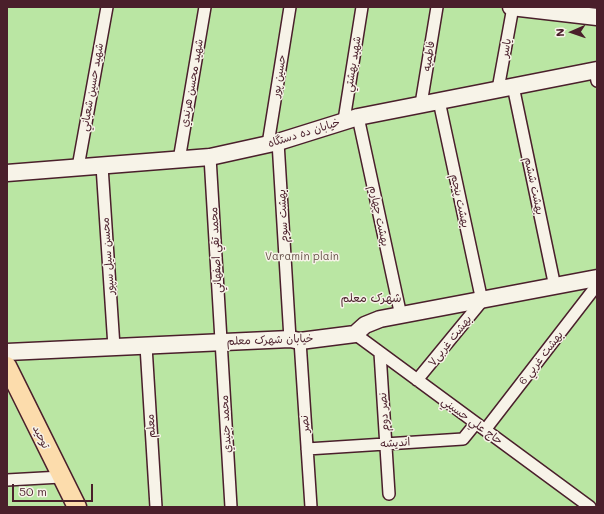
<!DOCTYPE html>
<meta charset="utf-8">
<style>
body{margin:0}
#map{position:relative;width:604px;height:514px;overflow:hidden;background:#f5e6dc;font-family:Mali,sans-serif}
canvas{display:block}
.frame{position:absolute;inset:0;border:8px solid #4a1f2b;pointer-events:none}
.north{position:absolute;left:552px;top:12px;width:40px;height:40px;-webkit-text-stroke:3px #f7f3e8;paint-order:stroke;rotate:268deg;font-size:11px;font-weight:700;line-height:16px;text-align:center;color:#4a1f2b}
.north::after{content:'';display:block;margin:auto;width:14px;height:18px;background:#4a1f2b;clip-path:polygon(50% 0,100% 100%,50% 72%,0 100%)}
.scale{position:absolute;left:12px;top:484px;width:81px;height:18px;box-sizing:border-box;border:2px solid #4a1f2b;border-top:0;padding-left:5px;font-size:12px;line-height:14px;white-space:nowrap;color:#4a1f2b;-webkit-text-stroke:3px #f7f3e8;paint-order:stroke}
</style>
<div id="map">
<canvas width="604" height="514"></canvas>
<div class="frame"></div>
<div class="north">N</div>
<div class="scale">50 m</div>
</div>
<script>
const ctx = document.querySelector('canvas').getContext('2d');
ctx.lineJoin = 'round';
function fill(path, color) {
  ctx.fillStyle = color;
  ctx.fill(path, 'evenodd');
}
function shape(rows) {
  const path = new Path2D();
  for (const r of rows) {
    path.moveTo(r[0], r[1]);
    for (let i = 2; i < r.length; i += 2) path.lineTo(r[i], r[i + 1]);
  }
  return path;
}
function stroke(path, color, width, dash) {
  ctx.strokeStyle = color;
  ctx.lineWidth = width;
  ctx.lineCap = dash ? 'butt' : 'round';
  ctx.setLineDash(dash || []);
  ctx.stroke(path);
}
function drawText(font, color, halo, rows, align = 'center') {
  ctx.font = font + ' Mali,"Playpen Sans Arabic",sans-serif';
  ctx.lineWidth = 3;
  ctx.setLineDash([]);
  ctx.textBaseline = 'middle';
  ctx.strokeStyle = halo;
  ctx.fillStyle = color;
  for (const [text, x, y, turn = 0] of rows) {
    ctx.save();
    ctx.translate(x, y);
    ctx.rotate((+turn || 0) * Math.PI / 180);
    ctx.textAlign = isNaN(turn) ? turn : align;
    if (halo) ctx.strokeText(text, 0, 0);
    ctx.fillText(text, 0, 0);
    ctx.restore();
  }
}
const green = shape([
 [7,7,597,7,597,507,7,507]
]);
const street = shape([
 [595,71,597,81],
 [513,86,555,287],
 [498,89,513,7],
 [421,104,437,7],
 [358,117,401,316],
 [344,120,362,7],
 [278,142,290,339],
 [268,144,290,7],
 [210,157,231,507],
 [179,160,205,7],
 [102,166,114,347],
 [78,167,107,7],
 [355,334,590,507],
 [300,341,311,507],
 [146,346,156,507],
 [380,353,389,494],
 [417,380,482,301,439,101],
 [485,430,597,285],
 [307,449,463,439,476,423],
 [7,480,61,477]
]);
const secondary = shape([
 [511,7,597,17],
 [7,173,210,157,278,142,358,117,597,70],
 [7,352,290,339,300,341,355,334,365,325,380,319,597,278]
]);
const primary = shape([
 [7,366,77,507]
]);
const streetNames = [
 ["یاسر",506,48,-80],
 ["فاطميه",429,56,-81],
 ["شهيد بهشتي",353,64,-81],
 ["حسين پور",279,76,-81],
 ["شهيد محسن هرندي",192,83,-80],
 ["شهيد حسين شعباني",92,87,-80],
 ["خیابان ده دستگاه",304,133,-17],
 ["بهشت ششم",534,186,78],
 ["بهشت پنجم",460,201,78],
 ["بهشت سوم",283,216,-93],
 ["بهشت چهارم",379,216,78],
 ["محمد تقي اصفهاني",216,250,-93],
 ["محسن سيل سپور",108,256,-94],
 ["خیابان شهرک معلم",270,340,-2],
 ["بهشت غربی۷",450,341,-51],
 ["بهشت غربي 6",541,358,-52],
 ["نصر دوم",384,412,-94],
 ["حاج علي حسيني",472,421,36],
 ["محمد جنيدي",226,424,-93],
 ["نصر",305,424,-94],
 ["معلم",151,426,-93],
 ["توحید",41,437,64],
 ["اندیشه",395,443,-4]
];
const parkNames = [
 ["Varamin plain",302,257]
];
const neighbourhoodNames = [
 ["شهرک معلم",371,298]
];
fill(green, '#bae6a3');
stroke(street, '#4a1f2b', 14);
stroke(secondary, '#4a1f2b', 19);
stroke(primary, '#4a1f2b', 21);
stroke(street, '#f7f3e8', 11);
stroke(secondary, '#f7f3e8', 16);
stroke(primary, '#fcdcac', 18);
drawText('11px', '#4a1f2b', '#f7f3e8', streetNames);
drawText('11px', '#665149', '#f7f3e8', parkNames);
drawText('12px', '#4a1f2b', '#f7f3e8', neighbourhoodNames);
</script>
